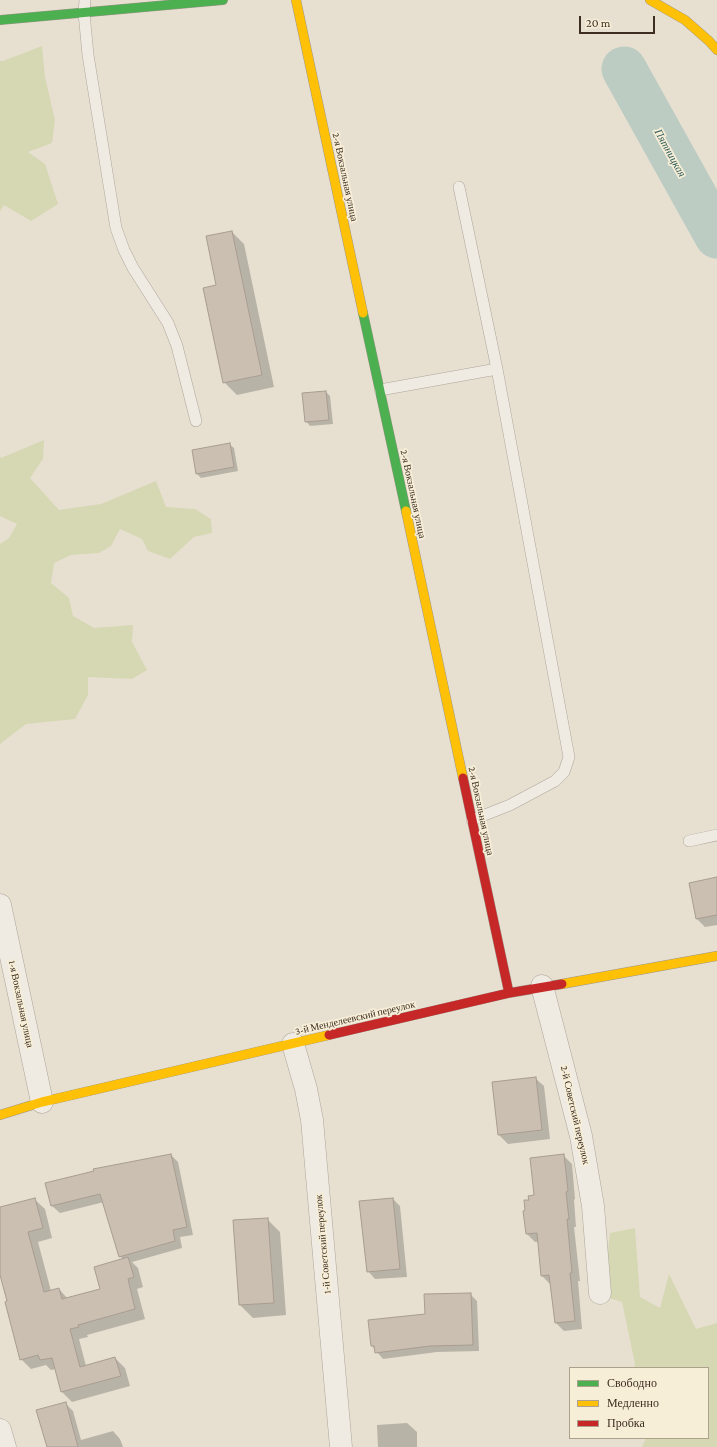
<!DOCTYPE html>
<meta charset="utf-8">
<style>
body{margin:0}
#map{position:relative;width:717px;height:1447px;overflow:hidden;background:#e7e0d1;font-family:"Crimson Pro",serif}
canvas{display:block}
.legend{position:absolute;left:569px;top:1367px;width:140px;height:72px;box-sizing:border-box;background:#f7eed8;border:1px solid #ada18e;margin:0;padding:5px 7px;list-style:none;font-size:12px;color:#3d2e20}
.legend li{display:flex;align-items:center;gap:8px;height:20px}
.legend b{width:20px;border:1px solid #ada18e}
.scale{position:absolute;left:579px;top:16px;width:76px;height:18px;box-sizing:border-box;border:2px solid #3d2e20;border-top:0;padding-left:5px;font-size:12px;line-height:14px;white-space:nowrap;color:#3d2e20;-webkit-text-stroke:3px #f7eed8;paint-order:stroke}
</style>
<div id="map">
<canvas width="717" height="1447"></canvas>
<ul class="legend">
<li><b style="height:5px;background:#4caf50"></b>Свободно</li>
<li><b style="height:5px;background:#ffc107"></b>Медленно</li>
<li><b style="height:5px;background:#c62828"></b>Пробка</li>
</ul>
<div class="scale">20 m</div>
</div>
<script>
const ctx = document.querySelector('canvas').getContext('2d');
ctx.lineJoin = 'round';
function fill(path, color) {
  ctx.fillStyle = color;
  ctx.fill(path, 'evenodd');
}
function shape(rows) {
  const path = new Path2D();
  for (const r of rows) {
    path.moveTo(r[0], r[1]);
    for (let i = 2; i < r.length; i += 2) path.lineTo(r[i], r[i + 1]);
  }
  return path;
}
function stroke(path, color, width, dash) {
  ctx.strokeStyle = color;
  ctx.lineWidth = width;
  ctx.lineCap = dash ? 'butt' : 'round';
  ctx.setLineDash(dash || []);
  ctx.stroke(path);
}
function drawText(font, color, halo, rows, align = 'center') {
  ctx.font = font + ' "Crimson Pro",serif';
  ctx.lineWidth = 3.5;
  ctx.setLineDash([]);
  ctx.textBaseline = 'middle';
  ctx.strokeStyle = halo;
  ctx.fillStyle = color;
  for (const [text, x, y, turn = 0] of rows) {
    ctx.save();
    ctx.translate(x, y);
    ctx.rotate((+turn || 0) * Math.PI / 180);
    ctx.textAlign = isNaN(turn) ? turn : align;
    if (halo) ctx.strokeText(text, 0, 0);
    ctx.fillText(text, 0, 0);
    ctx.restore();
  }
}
const green = shape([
 [42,46,45,77,55,120,52,143,28,152,45,164,58,204,31,221,4,205,0,211,0,61,3,61],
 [44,440,43,459,30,478,59,510,101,504,156,481,166,507,195,509,211,519,212,533,194,537,170,559,148,551,142,539,120,529,111,546,99,553,71,555,54,563,51,583,69,598,73,616,94,628,133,625,132,642,147,670,132,679,88,677,88,695,75,719,26,724,0,744,0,544,9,538,17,524,0,516,0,456,1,458],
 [635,1228,640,1297,660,1308,669,1274,696,1329,717,1323,717,1447,642,1447,646,1438,708,1438,708,1368,634,1368,635,1364,622,1302,603,1296,610,1233]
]);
const shadow = shape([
 [232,232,244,244,274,387,237,395,224,382,218,286],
 [326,392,330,396,333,424,310,426,306,421],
 [229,444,234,448,238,471,201,478,197,474,194,451],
 [717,878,717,925,705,927,697,919],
 [535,1078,544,1086,550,1139,508,1144,499,1135,493,1083],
 [171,1155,178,1162,193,1235,180,1237,182,1248,132,1262,138,1268,143,1287,137,1289,145,1319,87,1335,88,1337,79,1339,86,1366,115,1358,125,1368,130,1386,72,1402,62,1392,56,1369,51,1370,46,1365,31,1369,21,1359,0,1273,0,1208,34,1199,45,1209,52,1238,38,1242,51,1291,59,1289,68,1299,102,1290,124,1260,120,1256,104,1202,60,1213,52,1206],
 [563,1155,572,1164,575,1199,574,1200,576,1227,574,1227,580,1281,578,1281,582,1329,564,1331,556,1323,550,1284,542,1276,539,1242,535,1242,527,1234,530,1201,535,1196],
 [393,1199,400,1206,407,1277,375,1279,368,1271],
 [267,1219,280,1232,286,1315,253,1318,240,1305],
 [470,1294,477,1301,479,1351,437,1352,383,1359,372,1346],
 [65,1403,73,1411,81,1440,113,1431,120,1439,123,1447,49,1447],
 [407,1423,417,1432,417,1447,378,1447,377,1425]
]);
const river = shape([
 [624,69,717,236]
]);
const building = shape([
 [232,231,262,375,223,383,203,288,216,285,206,236,232,231],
 [326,391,329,420,305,422,302,393,326,391],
 [230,443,234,467,196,474,192,450,230,443],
 [717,877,717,915,696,919,689,883,717,877],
 [536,1077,542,1130,498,1135,492,1082,536,1077],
 [171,1154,187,1227,173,1230,175,1241,119,1257,100,1194,51,1206,45,1183,94,1171,93,1169,171,1154],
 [564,1154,568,1191,566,1192,569,1219,567,1219,572,1273,570,1273,575,1321,555,1323,549,1275,541,1276,537,1233,526,1234,523,1211,525,1210,524,1200,529,1200,528,1196,534,1195,530,1158,564,1154],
 [35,1198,43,1228,28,1232,44,1292,59,1288,62,1299,100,1289,94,1267,128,1257,134,1277,128,1279,135,1309,78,1325,79,1327,70,1329,80,1367,115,1357,121,1376,61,1392,52,1358,40,1360,38,1355,20,1360,5,1302,7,1301,0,1275,0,1207,35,1198],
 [393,1198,400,1269,367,1272,359,1201,393,1198],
 [268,1218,274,1303,239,1305,233,1220,268,1218],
 [471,1293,473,1345,430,1346,375,1353,374,1346,371,1346,368,1320,425,1314,424,1294,471,1293],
 [66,1402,78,1447,47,1447,36,1410,66,1402]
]);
const lane = shape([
 [85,0,84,13,88,55,116,228,124,250,133,268,168,323,177,346,196,421],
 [459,187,497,369,569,757,564,772,555,781,510,805,472,820],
 [380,390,497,369],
 [689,841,717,835]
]);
const street = shape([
 [0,905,42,1102],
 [542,986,581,1136,593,1206,600,1293],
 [293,1044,306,1089,312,1120,341,1447],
 [0,1430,5,1447]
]);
const fast = shape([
 [0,20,223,0],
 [363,313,406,511]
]);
const slow = shape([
 [296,0,363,313],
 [650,0,685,20,709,41,717,50],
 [406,511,463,778],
 [562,984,717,956],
 [0,1115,42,1102,329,1035]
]);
const jam = shape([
 [463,778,509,993],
 [329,1035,509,993,562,984]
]);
const streetNames = [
 ["2-я Вокзальная улица",345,177,78],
 ["2-я Вокзальная улица",413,494,78],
 ["2-я Вокзальная улица",481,811,78],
 ["1-я Вокзальная улица",21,1004,78],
 ["3-й Менделеевский переулок",355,1018,-13],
 ["2-й Советский переулок",575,1115,77],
 ["1-й Советский переулок",323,1244,-95]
];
const waterNames = [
 ["Пятницкая",670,153,61]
];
fill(green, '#d6d7b3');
fill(shadow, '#0003');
stroke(river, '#bcccc2', 45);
fill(building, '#cbbfb2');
stroke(building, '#a89c90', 1);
stroke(lane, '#ada599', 12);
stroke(street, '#ada599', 23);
stroke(fast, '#9c958a', 10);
stroke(slow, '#9c958a', 10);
stroke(jam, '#9c958a', 10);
stroke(lane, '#efebe3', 11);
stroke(street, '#efebe3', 22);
stroke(fast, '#4caf50', 9);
stroke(slow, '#ffc107', 9);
stroke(jam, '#c62828', 9);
drawText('10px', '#3d2e20', '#f7eed8', streetNames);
drawText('italic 11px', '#2f5d5a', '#f7eed8', waterNames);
</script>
